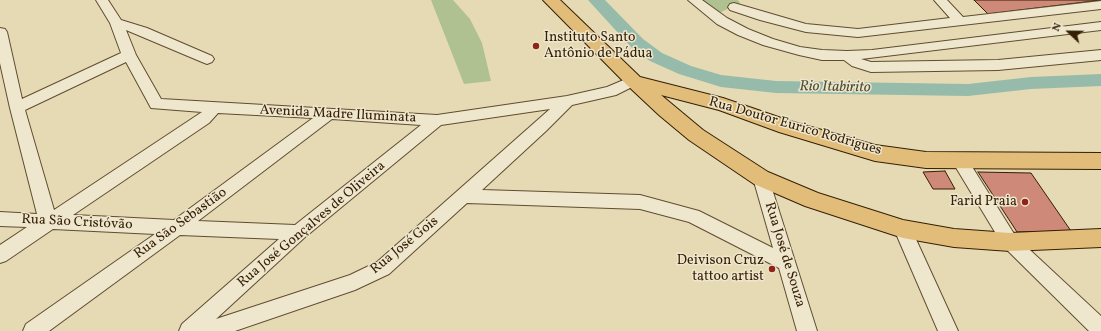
<!DOCTYPE html>
<meta charset="utf-8">
<style>
body{margin:0}
#map{position:relative;width:1101px;height:331px;overflow:hidden;background:#e5dab4;font-family:Vollkorn,serif}
canvas{display:block}
.north{position:absolute;left:1049px;top:12px;width:40px;height:40px;-webkit-text-stroke:3px #eee7ce;paint-order:stroke;rotate:292deg;font-size:11px;font-weight:700;line-height:16px;text-align:center;color:#341e04}
.north::after{content:'';display:block;margin:auto;width:14px;height:18px;background:#341e04;clip-path:polygon(50% 0,100% 100%,50% 72%,0 100%)}
</style>
<div id="map">
<canvas width="1101" height="331"></canvas>
<div class="north">N</div>
</div>
<script>
const ctx = document.querySelector('canvas').getContext('2d');
ctx.lineJoin = 'round';
function fill(path, color) {
  ctx.fillStyle = color;
  ctx.fill(path, 'evenodd');
}
function shape(rows) {
  const path = new Path2D();
  for (const r of rows) {
    path.moveTo(r[0], r[1]);
    for (let i = 2; i < r.length; i += 2) path.lineTo(r[i], r[i + 1]);
  }
  return path;
}
function stroke(path, color, width, dash) {
  ctx.strokeStyle = color;
  ctx.lineWidth = width;
  ctx.lineCap = dash ? 'butt' : 'round';
  ctx.setLineDash(dash || []);
  ctx.stroke(path);
}
function drawText(font, color, halo, rows, align = 'center') {
  ctx.font = font + ' Vollkorn,serif';
  ctx.lineWidth = 3;
  ctx.setLineDash([]);
  ctx.textBaseline = 'middle';
  ctx.strokeStyle = halo;
  ctx.fillStyle = color;
  for (const [text, x, y, turn = 0] of rows) {
    ctx.save();
    ctx.translate(x, y);
    ctx.rotate((+turn || 0) * Math.PI / 180);
    ctx.textAlign = isNaN(turn) ? turn : align;
    if (halo) ctx.strokeText(text, 0, 0);
    ctx.fillText(text, 0, 0);
    ctx.restore();
  }
}
const green = shape([
 [431,0,453,0,470,19,482,43,491,81,464,84],
 [699,0,738,0,740,3,717,14]
]);
const river = shape([
 [588,0,605,0,643,39,662,53,691,66,721,75,776,81,968,84,1031,77,1101,74,1101,86,1031,89,968,96,776,93,721,87,679,74,650,61,631,47,588,0]
]);
const building = shape([
 [974,0,1101,0,988,14,974,0],
 [945,171,955,189,933,189,923,172,945,171],
 [978,172,1031,173,1071,231,1017,232,978,172]
]);
const minor = shape([
 [96,0,108,0,121,20,147,28,212,56,214,59,212,62,207,64,202,62,126,30,136,55,161,99,437,115,567,96,607,87,633,76,638,78,640,81,638,84,616,95,572,105,546,131,482,190,640,195,699,211,773,248,753,178,755,173,761,172,767,173,817,331,797,331,779,268,689,222,640,209,467,203,389,274,355,290,235,331,179,331,182,324,279,239,180,235,49,331,23,331,26,324,155,234,53,229,6,261,0,263,0,245,27,227,0,226,0,212,37,214,10,108,0,63,0,28,5,29,7,32,22,99,121,53,110,23,96,0],
 [126,62,151,108,202,112,54,210,25,110,126,62],
 [550,109,377,262,350,275,216,319,304,238,441,125,550,109],
 [218,113,313,118,174,220,73,215,209,123,218,113],
 [332,119,421,125,295,225,198,221,332,119],
 [688,0,702,0,727,18,748,29,773,39,800,47,822,50,847,51,872,50,1101,22,1101,30,861,59,871,62,998,60,1101,50,1101,60,998,70,871,72,852,66,844,60,822,60,799,55,763,45,738,35,717,24,688,0],
 [934,0,947,0,963,17,1101,1,1101,9,858,37,806,32,760,20,730,10,728,7,730,4,734,3,806,24,858,29,950,18,934,0],
 [960,155,966,157,1016,237,1101,316,1101,331,1089,331,1004,247,952,161,954,157,960,155],
 [903,222,909,224,958,331,938,331,894,229,897,224,903,222]
]);
const major = shape([
 [543,0,560,0,640,77,723,98,790,121,875,145,926,152,1101,153,1101,169,926,168,875,161,779,132,719,110,661,95,703,130,768,172,818,193,903,220,954,229,1010,233,1101,229,1101,247,1010,251,954,247,903,238,805,206,754,184,689,140,659,115,627,85,543,0]
]);
const markers = [
 [536,46,4,"#8f2418"],
 [1025,202,4,"#8f2418"],
 [772,269,4,"#8f2418"]
];
const poiNames = [
 ["Instituto Santo",544,38,"left"],
 ["Antônio de Pádua",544,54,"left"],
 ["Farid Praia",1017,202],
 ["Deivison Cruz",764,261],
 ["tattoo artist",764,277]
];
const streetNames = [
 ["Avenida Madre Iluminata",338,115,3],
 ["Rua Doutor Eurico Rodrigues",795,127,16],
 ["Rua São Cristóvão",77,223,3],
 ["Rua São Sebastião",181,224,-36],
 ["Rua José Gonçalves de Oliveira",312,225,-40],
 ["Rua José Gois",405,246,-39],
 ["Rua José de Souza",784,255,73]
];
const waterNames = [
 ["Rio Itabirito",835,88,1]
];
fill(green, '#afc191');
fill(river, '#96bbaa');
fill(building, '#ce8978');
stroke(building, '#341e04', 1);
stroke(minor, '#604d30', 2);
stroke(major, '#341e04', 2);
fill(minor, '#eee7ce');
fill(major, '#e2bd7a');
for (const [x, y, r, color] of markers) {
  const dot = new Path2D();
  dot.arc(x, y, r, 0, 2 * Math.PI);
  ctx.fillStyle = color;
  ctx.fill(dot);
  stroke(dot, '#eee7ce', 1.5);
}
drawText('14px', '#341e04', '#eee7ce', poiNames, 'right');
drawText('14px', '#341e04', '#eee7ce', streetNames);
drawText('italic 15px', '#514d36', '#eee7ce', waterNames);
</script>
